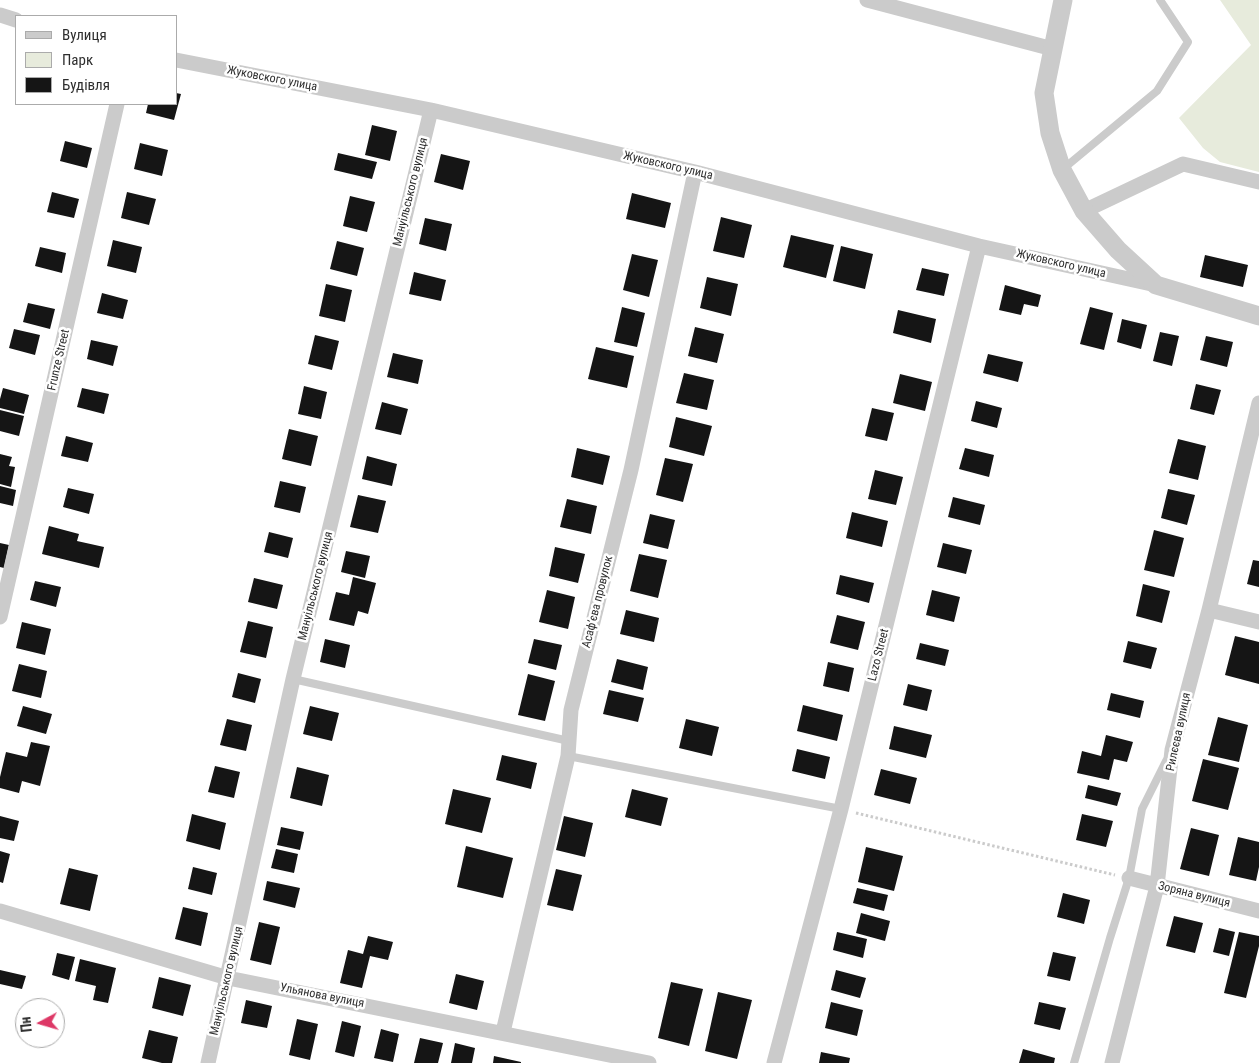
<!DOCTYPE html>
<meta charset="utf-8">
<style>
body{margin:0}
#map{position:relative;width:1259px;height:1063px;overflow:hidden;background:#fff;font-family:"Roboto Condensed",sans-serif}
canvas{display:block}
.legend{position:absolute;left:15px;top:15px;width:162px;height:90px;box-sizing:border-box;background:#fff;border:1px solid #ababab;margin:0;padding:6px 9px;list-style:none;font-size:15px;color:#2e2e2e}
.legend li{display:flex;align-items:center;gap:10px;height:25px}
.legend b{width:25px;border:1px solid #ababab}
.north{position:absolute;left:15px;top:998px;width:50px;height:50px;box-sizing:border-box;background:#fff;border:1px solid #ababab;border-radius:50%;rotate:264deg;font-size:14px;font-weight:700;line-height:20px;text-align:center;color:#2e2e2e}
.north::after{content:'';display:block;margin:auto;width:18px;height:22px;background:#dd3866;clip-path:polygon(50% 0,100% 100%,50% 72%,0 100%)}
</style>
<div id="map">
<canvas width="1259" height="1063"></canvas>
<ul class="legend">
<li><b style="height:6px;background:#cbcbcb"></b>Вулиця</li>
<li><b style="height:14px;background:#e7ebdc"></b>Парк</li>
<li><b style="height:14px;background:#151515"></b>Будівля</li>
</ul>
<div class="north">Пн</div>
</div>
<script>
const ctx = document.querySelector('canvas').getContext('2d');
ctx.lineJoin = 'round';
function fill(path, color) {
  ctx.fillStyle = color;
  ctx.fill(path, 'evenodd');
}
function shape(rows) {
  const path = new Path2D();
  for (const r of rows) {
    path.moveTo(r[0], r[1]);
    for (let i = 2; i < r.length; i += 2) path.lineTo(r[i], r[i + 1]);
  }
  return path;
}
function stroke(path, color, width, dash) {
  ctx.strokeStyle = color;
  ctx.lineWidth = width;
  ctx.lineCap = dash ? 'butt' : 'round';
  ctx.setLineDash(dash || []);
  ctx.stroke(path);
}
function drawText(font, color, halo, rows, align = 'center') {
  ctx.font = font + ' "Roboto Condensed",sans-serif';
  ctx.lineWidth = 5;
  ctx.setLineDash([]);
  ctx.textBaseline = 'middle';
  ctx.strokeStyle = halo;
  ctx.fillStyle = color;
  for (const [text, x, y, turn = 0] of rows) {
    ctx.save();
    ctx.translate(x, y);
    ctx.rotate((+turn || 0) * Math.PI / 180);
    ctx.textAlign = isNaN(turn) ? turn : align;
    if (halo) ctx.strokeText(text, 0, 0);
    ctx.fillText(text, 0, 0);
    ctx.restore();
  }
}
const green = shape([
 [1220,0,1259,0,1259,172,1220,162,1203,148,1179,118,1251,45]
]);
const building = shape([
 [176,93,181,94,174,120,146,113,148,104,176,104],
 [372,125,397,131,390,161,365,155],
 [65,141,92,148,87,168,60,161],
 [140,143,168,150,162,176,134,169],
 [338,153,377,162,372,179,334,170],
 [441,154,470,161,463,190,434,182],
 [52,192,79,199,74,218,47,212],
 [127,192,156,199,149,225,121,218],
 [632,193,671,203,665,228,626,219],
 [350,196,375,202,367,232,343,226],
 [721,217,752,225,744,258,713,251],
 [425,218,452,224,446,251,419,244],
 [791,235,834,245,826,278,783,267],
 [113,240,142,247,136,273,107,266],
 [337,241,364,248,357,276,330,269],
 [841,246,873,254,865,289,833,281],
 [40,247,66,253,62,273,35,266],
 [632,254,658,260,649,297,623,290],
 [1205,255,1248,265,1243,287,1200,277],
 [922,268,949,274,944,296,916,290],
 [414,272,446,280,441,301,409,294],
 [707,277,738,284,731,316,700,308],
 [326,284,352,290,345,322,319,316],
 [1005,285,1041,295,1038,307,1024,304,1021,315,999,310],
 [102,293,128,300,123,319,97,313],
 [28,303,55,309,50,329,23,322],
 [622,307,645,313,637,347,614,342],
 [1090,307,1113,313,1104,350,1080,344],
 [898,310,936,319,931,343,893,333],
 [1122,319,1147,325,1141,349,1117,342],
 [695,327,724,334,717,363,688,356],
 [14,329,40,335,35,355,9,348],
 [1160,332,1179,336,1172,366,1153,361],
 [315,335,339,341,332,370,308,364],
 [1206,336,1233,342,1227,367,1200,360],
 [91,340,118,346,113,366,87,359],
 [596,347,634,356,627,388,588,379],
 [393,353,423,360,418,384,387,377],
 [988,354,1023,362,1018,382,983,373],
 [684,373,714,380,707,410,676,403],
 [900,374,932,382,925,411,893,403],
 [1196,384,1221,390,1214,415,1190,409],
 [304,386,327,392,321,419,298,414],
 [3,388,29,395,24,414,0,408,0,399],
 [82,388,109,394,104,414,77,407],
 [976,401,1002,408,997,428,971,421],
 [382,402,408,409,401,435,375,429],
 [872,408,894,413,887,441,865,436],
 [0,410,24,416,19,436,0,431],
 [676,417,712,426,704,456,669,447],
 [289,429,318,436,311,466,282,459],
 [66,436,93,443,88,462,61,456],
 [1178,439,1206,446,1198,480,1169,473],
 [577,448,610,456,603,485,571,477],
 [965,448,994,455,989,477,959,469],
 [0,454,12,457,9,466,15,467,11,487,0,484],
 [367,456,397,464,392,486,362,479],
 [665,458,693,464,683,502,656,495],
 [875,470,903,477,896,505,868,499],
 [280,481,306,487,300,513,274,507],
 [0,486,16,490,13,506,0,503],
 [68,488,94,494,89,514,63,507],
 [1168,489,1195,495,1187,525,1161,518],
 [358,495,386,501,378,533,350,527],
 [953,497,985,505,980,525,948,517],
 [567,499,597,506,591,534,560,527],
 [852,512,888,521,882,547,846,538],
 [650,514,675,520,668,549,643,543],
 [49,526,79,534,77,541,104,547,99,568,42,554],
 [1154,530,1184,538,1174,577,1144,570],
 [269,532,293,538,288,558,264,552],
 [0,543,9,545,4,568,0,567],
 [943,543,972,550,966,574,937,567],
 [555,547,585,554,578,583,549,576],
 [346,551,370,556,365,578,341,572],
 [639,554,667,560,658,598,630,591],
 [1253,560,1259,561,1259,587,1247,584],
 [840,575,874,583,869,603,836,594],
 [353,577,376,583,368,614,358,611,354,626,329,620,336,592,349,595],
 [254,578,283,585,277,609,248,602],
 [35,581,61,587,56,607,30,600],
 [1143,584,1170,591,1162,623,1136,616],
 [547,590,575,597,568,629,539,622],
 [932,590,960,597,954,622,926,615],
 [626,610,659,618,654,642,620,634],
 [837,615,865,622,858,650,830,643],
 [248,621,273,627,266,658,240,652],
 [22,622,51,629,45,655,16,648],
 [1235,636,1259,642,1259,684,1225,675],
 [325,639,350,645,345,668,320,662],
 [534,639,562,645,556,670,528,663],
 [1128,641,1157,648,1151,669,1123,662],
 [920,643,949,650,945,666,916,659],
 [617,659,648,667,643,690,611,682],
 [828,662,854,668,849,692,823,686],
 [19,664,47,671,41,698,12,691],
 [238,673,261,679,255,703,232,697],
 [528,674,555,681,545,721,518,715],
 [908,684,932,690,927,711,903,705],
 [609,690,644,698,638,722,603,714],
 [1111,693,1144,701,1140,718,1107,710],
 [803,705,843,715,837,741,797,731],
 [23,706,52,714,46,734,17,726],
 [310,706,339,713,332,741,303,734],
 [1218,717,1248,725,1239,762,1208,755],
 [227,719,252,725,246,751,220,745],
 [686,719,719,727,712,756,679,748],
 [894,726,932,735,926,758,889,749],
 [1106,735,1133,742,1127,762,1114,759,1109,780,1077,773,1082,751,1101,756],
 [31,742,50,746,40,786,22,781,19,793,0,788,0,777,6,752,27,757],
 [797,749,830,757,825,779,792,771],
 [502,755,537,763,531,789,496,780],
 [1203,759,1239,768,1228,810,1192,801],
 [215,766,240,772,234,798,208,792],
 [297,767,329,775,322,806,290,798],
 [881,769,917,778,910,804,874,795],
 [1088,785,1121,793,1117,806,1085,798],
 [453,789,491,798,482,833,445,824],
 [632,789,668,798,661,826,625,817],
 [192,814,226,823,220,850,186,841],
 [1082,814,1113,821,1106,847,1076,840],
 [0,816,19,821,14,841,0,838],
 [564,816,593,823,585,857,556,850],
 [281,827,304,832,300,850,277,845],
 [1191,828,1219,835,1209,876,1180,869],
 [1238,837,1259,842,1259,867,1256,881,1229,875],
 [466,846,513,858,503,898,457,887],
 [866,847,903,856,894,891,858,882],
 [276,849,298,854,294,873,271,868],
 [0,851,10,854,3,883,0,882],
 [193,867,217,873,212,895,188,889],
 [69,868,98,875,90,911,60,904],
 [556,869,582,875,573,911,547,905],
 [267,881,300,888,295,908,263,900],
 [857,888,888,895,884,911,853,903],
 [1063,893,1090,900,1084,924,1057,917],
 [183,907,208,913,201,946,175,939],
 [861,913,890,921,885,941,856,933],
 [1174,916,1203,923,1195,953,1166,946],
 [259,922,280,927,271,965,250,960],
 [1219,928,1235,932,1229,956,1213,952],
 [837,932,867,939,863,958,833,950],
 [1239,932,1259,936,1259,946,1246,998,1224,993],
 [368,936,393,942,388,960,370,956,362,988,340,983,348,950,363,954],
 [1053,952,1076,957,1070,981,1047,976],
 [57,953,75,957,69,980,52,975],
 [80,959,116,968,108,1003,93,1000,96,986,75,981],
 [0,970,26,976,22,989,0,984],
 [836,970,866,978,860,998,831,990],
 [456,974,484,981,477,1010,449,1003],
 [159,977,191,985,183,1016,152,1008],
 [671,982,703,989,689,1046,658,1038],
 [718,992,752,1000,737,1059,705,1051],
 [246,1000,272,1006,267,1028,241,1023],
 [831,1002,863,1010,857,1036,825,1028],
 [1039,1002,1066,1008,1060,1030,1034,1024],
 [297,1019,318,1024,310,1060,289,1055],
 [342,1021,361,1026,354,1057,335,1052],
 [381,1029,399,1034,393,1062,374,1058],
 [149,1030,178,1037,172,1063,162,1063,142,1058],
 [420,1038,443,1043,438,1063,414,1063],
 [455,1043,475,1048,472,1063,451,1063],
 [1023,1049,1055,1058,1054,1063,1019,1063],
 [821,1052,850,1058,849,1063,819,1063],
 [494,1056,521,1062,521,1063,493,1063]
]);
const path = shape([
 [856,813,1115,875]
]);
const service = shape([
 [1063,169,1157,91,1188,42,1160,0],
 [293,679,569,741],
 [568,756,841,809],
 [1074,1063,1110,938,1129,878,1142,809,1166,761]
]);
const minor = shape([
 [867,0,1053,49],
 [0,15,16,20],
 [176,60,431,110,695,172,979,246,1156,285],
 [1084,211,1183,164,1259,182],
 [1209,610,1259,622],
 [0,617,117,104],
 [1129,878,1259,911],
 [0,911,228,978,649,1063],
 [503,1032,568,756,571,710,631,470,695,172],
 [208,1063,293,679,431,110],
 [774,1063,841,809,979,246],
 [1112,1063,1157,886,1172,750,1209,610,1259,403]
]);
const tertiary = shape([
 [1063,0,1044,93,1050,133,1062,170,1084,211,1118,250,1156,285,1259,316]
]);
const streetNames = [
 ["Жуковского улица",272,79,11],
 ["Жуковского улица",668,166,13],
 ["Мануільського вулиця",411,192,-76],
 ["Жуковского улица",1061,264,13],
 ["Frunze Street",59,360,-77],
 ["Мануільського вулиця",316,586,-76],
 ["Асаф’єва провулок",598,602,-76],
 ["Lazo Street",879,655,-76],
 ["Рилєєва вулиця",1179,732,-78],
 ["Зоряна вулиця",1194,895,14],
 ["Мануільського вулиця",227,981,-77],
 ["Ульянова вулиця",322,996,11]
];
fill(green, '#e7ebdc');
fill(building, '#151515');
stroke(path, '#cbcbcb', 3, [2.5, 2.5]);
stroke(service, '#cbcbcb', 8);
stroke(minor, '#cbcbcb', 15);
stroke(tertiary, '#cbcbcb', 19);
drawText('12px', '#2e2e2e', '#fff', streetNames);
</script>
